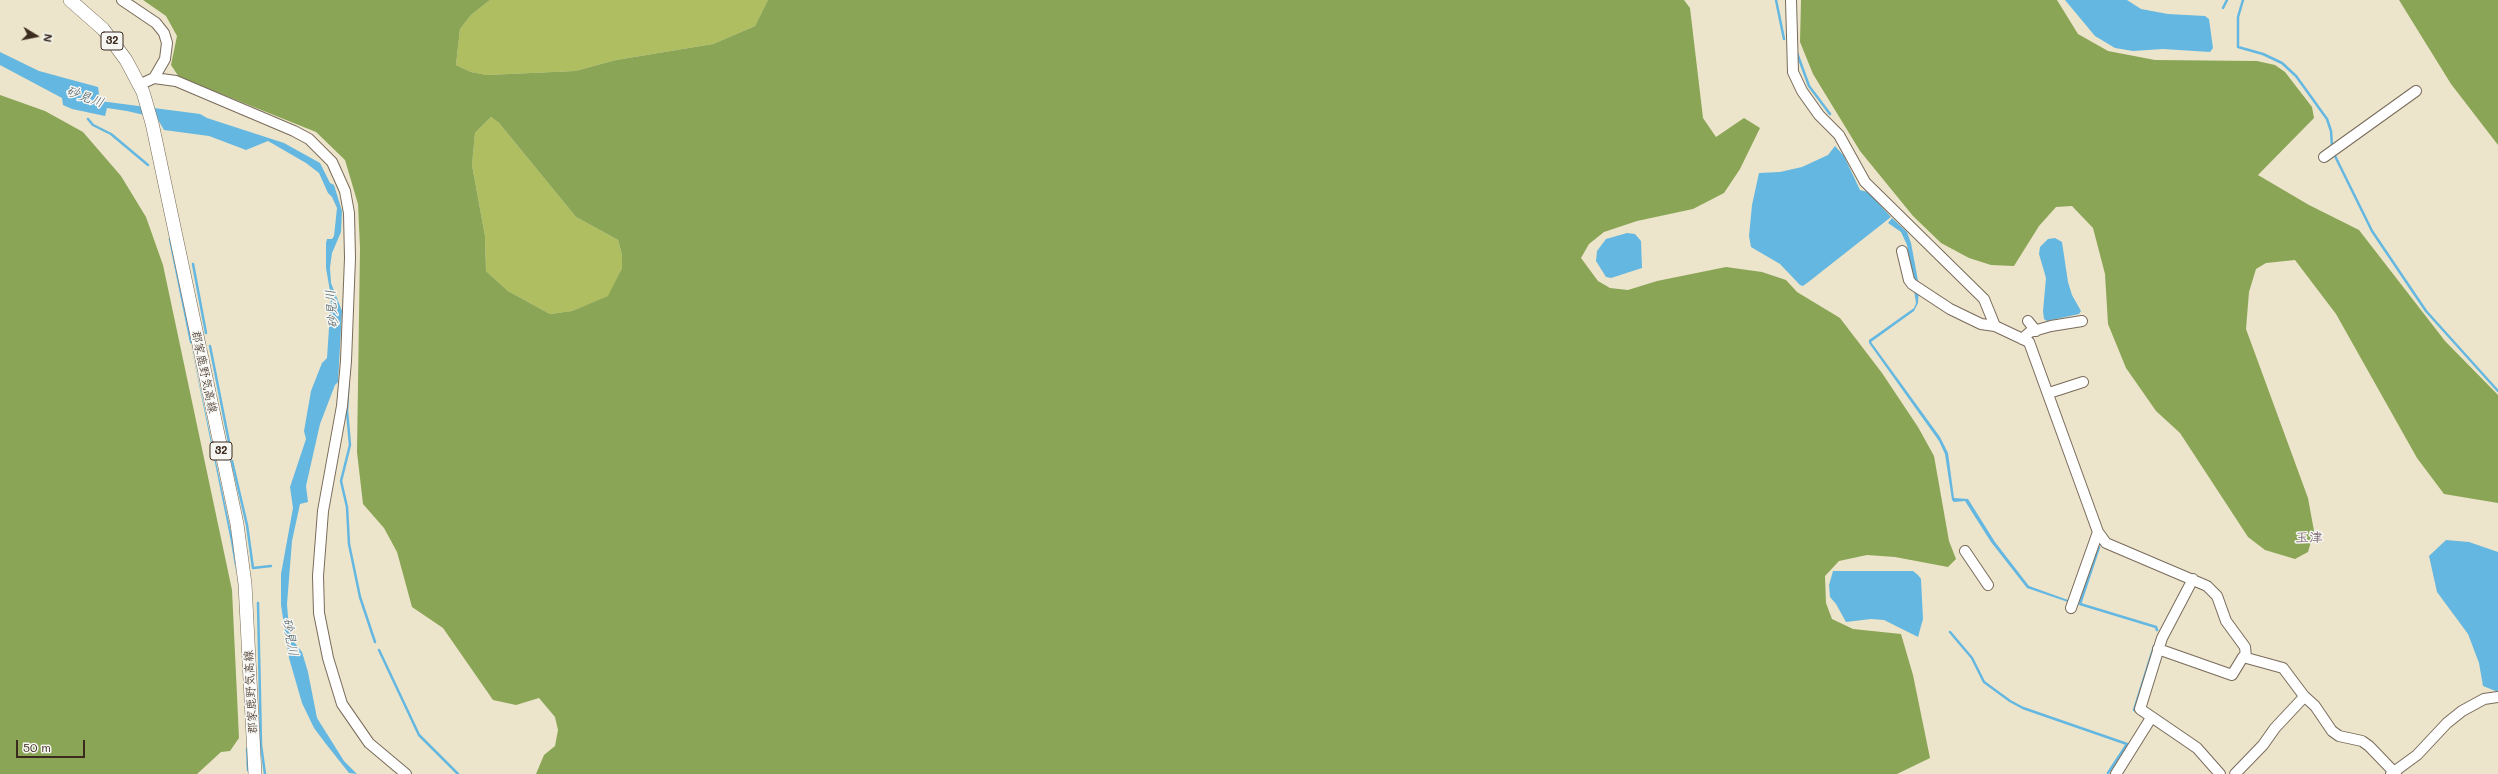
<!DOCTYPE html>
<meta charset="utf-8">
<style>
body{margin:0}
#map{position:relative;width:2498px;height:774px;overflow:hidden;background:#ede5cb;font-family:Mali,sans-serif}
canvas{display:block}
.north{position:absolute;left:16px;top:16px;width:40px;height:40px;-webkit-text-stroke:3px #f6f6f2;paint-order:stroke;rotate:100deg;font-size:11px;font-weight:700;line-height:16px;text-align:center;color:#3b2a1e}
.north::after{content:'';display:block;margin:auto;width:14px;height:18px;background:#3b2a1e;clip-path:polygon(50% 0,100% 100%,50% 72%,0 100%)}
.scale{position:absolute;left:16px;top:740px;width:69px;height:18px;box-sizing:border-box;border:2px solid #3b2a1e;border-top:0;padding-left:5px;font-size:12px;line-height:14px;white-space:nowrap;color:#3b2a1e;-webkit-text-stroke:3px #f6f6f2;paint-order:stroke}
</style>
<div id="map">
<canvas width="2498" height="774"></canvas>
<div class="north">N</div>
<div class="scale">50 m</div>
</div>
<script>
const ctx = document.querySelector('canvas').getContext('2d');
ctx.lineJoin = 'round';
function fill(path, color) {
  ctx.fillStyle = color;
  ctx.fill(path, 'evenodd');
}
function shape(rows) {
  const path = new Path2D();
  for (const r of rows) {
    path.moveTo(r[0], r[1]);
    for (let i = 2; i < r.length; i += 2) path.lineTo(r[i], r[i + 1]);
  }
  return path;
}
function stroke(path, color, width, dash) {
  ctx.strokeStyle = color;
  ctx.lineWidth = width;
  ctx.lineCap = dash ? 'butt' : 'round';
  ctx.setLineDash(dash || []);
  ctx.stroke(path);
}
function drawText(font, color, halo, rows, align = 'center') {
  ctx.font = font + ' Mali,"Klee One",sans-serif';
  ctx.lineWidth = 3;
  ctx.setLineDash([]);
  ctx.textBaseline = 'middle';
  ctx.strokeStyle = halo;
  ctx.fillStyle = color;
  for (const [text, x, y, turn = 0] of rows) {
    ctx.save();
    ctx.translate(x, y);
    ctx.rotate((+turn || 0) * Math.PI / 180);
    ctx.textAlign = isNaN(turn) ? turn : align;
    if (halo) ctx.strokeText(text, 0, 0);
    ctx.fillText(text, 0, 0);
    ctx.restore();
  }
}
const green = shape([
 [490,0,768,0,755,26,713,44,616,60,575,71,487,75,471,72,456,65,460,29,471,15],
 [491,117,499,123,576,217,618,240,622,255,622,268,609,296,572,311,550,314,508,291,486,271,485,236,472,165,475,133]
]);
const forest = shape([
 [143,0,490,0,471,15,460,29,456,65,471,72,487,75,575,71,616,60,713,44,755,26,768,0,1684,0,1690,8,1703,118,1716,137,1744,118,1760,128,1740,169,1724,193,1693,209,1637,221,1604,232,1589,244,1581,258,1598,281,1610,288,1628,290,1657,281,1726,267,1762,272,1786,280,1797,292,1840,318,1882,373,1918,427,1934,456,1949,541,1956,559,1948,567,1895,557,1867,555,1839,561,1825,576,1826,603,1832,619,1853,629,1901,634,1913,675,1930,758,1897,774,536,774,544,755,555,746,558,730,555,717,539,698,516,705,493,700,443,628,412,607,397,552,384,528,363,504,357,452,360,248,358,204,345,160,316,132,179,77,171,65,177,36,166,16],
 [491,117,499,123,576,217,618,240,622,255,622,268,608,296,572,311,550,314,508,291,486,271,485,236,472,165,475,133],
 [1801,0,2057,0,2078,34,2108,51,2155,60,2257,61,2275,65,2285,72,2312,107,2314,118,2258,175,2309,205,2359,230,2445,341,2498,395,2498,503,2444,494,2417,458,2336,314,2295,260,2266,263,2256,269,2249,292,2246,329,2308,498,2314,531,2308,552,2295,559,2265,550,2248,537,2180,433,2156,411,2126,368,2108,324,2105,274,2093,228,2072,206,2056,207,2039,226,2014,266,1991,265,1969,258,1941,243,1913,216,1860,151,1813,74,1800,42],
 [2399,0,2498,0,2498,145,2451,84],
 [0,95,45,111,83,132,121,176,146,217,163,265,232,590,239,738,230,751,221,752,197,774,0,774]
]);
const water = shape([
 [2065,0,2127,0,2141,9,2168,14,2205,16,2209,19,2213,48,2210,52,2163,49,2133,51,2115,48,2095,36],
 [0,52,39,71,98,87,100,101,200,114,207,118,284,143,320,163,330,183,334,185,342,211,341,232,332,253,330,268,331,283,342,311,338,382,335,385,320,424,306,486,308,502,300,504,292,541,287,604,289,630,294,642,302,652,308,672,317,718,344,761,357,774,349,773,326,744,314,728,302,703,289,658,281,605,281,574,293,508,290,487,306,439,304,431,311,391,322,363,327,358,331,297,326,268,326,243,327,239,332,239,334,236,337,208,332,197,328,193,319,173,306,163,268,141,246,150,209,136,164,130,157,118,127,111,107,108,105,116,72,109,63,105,62,98,0,65],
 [1835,146,1844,156,1860,190,1868,192,1891,217,1811,280,1803,286,1800,285,1780,264,1751,247,1749,236,1752,205,1759,173,1780,172,1802,167,1828,155],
 [1892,218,1907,232,1911,243,1919,286,1918,303,1914,311,1871,342,1940,437,1948,453,1954,498,1968,499,1995,542,2029,586,2068,600,2068,602,2027,588,1991,542,1965,501,1954,502,1952,500,1945,454,1939,441,1869,343,1869,340,1914,308,1916,303,1907,245,1901,232,1888,223],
 [1627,233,1635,234,1641,241,1642,268,1611,278,1606,277,1596,261,1597,251,1606,239],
 [2055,238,2062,242,2068,282,2072,295,2081,311,2079,314,2047,321,2044,319,2043,311,2046,278,2039,254,2040,247,2048,239],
 [190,340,233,541,236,573,231,542],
 [2446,540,2469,542,2498,552,2498,692,2483,686,2479,663,2468,634,2437,592,2429,556],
 [1833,571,1913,571,1918,575,1921,579,1923,619,1918,637,1884,620,1871,619,1846,622,1836,604,1830,597,1829,585]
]);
const stream = shape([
 [1776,0,1784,39],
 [2243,0,2238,17,2238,47,2263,54,2282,63,2296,76,2327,119,2331,131,2332,146],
 [2223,8,2227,0],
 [1797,53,1809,86,1830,114],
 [88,119,93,125,111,134,148,165],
 [2335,156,2372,231,2426,311,2498,391],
 [170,239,191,342],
 [193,264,206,333],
 [210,346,231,452],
 [349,373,347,411,350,445,341,481,347,507,349,544,360,597,375,642],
 [232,461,247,525,253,568,271,566],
 [2099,547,2080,604,2156,627,2157,630],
 [258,603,261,745,265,774],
 [1950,632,1972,658,1984,682,2010,701,2023,708,2127,744,2108,773],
 [379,650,419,735,458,774],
 [2134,710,2154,646],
 [247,749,248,770]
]);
const minor = shape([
 [122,0,156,23,164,33,167,43,165,59,154,78],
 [1791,0,1793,72,1802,91,1819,115,1839,135,1865,182,1984,299,1995,326,2029,342,2098,532,2106,543,2207,586,2217,596,2226,621,2245,647,2246,657],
 [139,85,154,78,176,81,294,131,309,139,332,162,345,191,349,213,350,258,346,361,342,406,323,511,318,576,319,613,328,658,342,704,369,743,406,774],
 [2324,157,2416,91],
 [1902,251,1909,280,1912,284,1950,309,1981,324,1995,326],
 [2028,321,2036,331],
 [2022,339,2030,332,2051,326,2082,321],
 [2049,393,2083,382],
 [1965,551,1988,585],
 [2193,579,2162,638,2140,709,2197,748,2220,774],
 [2071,608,2098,532],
 [2158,649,2232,675,2243,657,2283,668,2304,696,2315,706,2332,731,2339,736,2362,741,2369,746,2396,774],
 [2116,774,2151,718],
 [2235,774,2263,745,2275,728,2304,697],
 [2391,774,2417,755,2447,723,2462,711,2484,699,2498,697]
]);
const major = shape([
 [70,0,103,29,126,60,143,92,152,123,237,524,245,584,255,774]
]);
const shields = [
 [112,41,22],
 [221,451,22]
];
const shieldNames = [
 ["32",112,41],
 ["32",221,451]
];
const streetNames = [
 ["郡家鹿野気高線",204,372,78],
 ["郡家鹿野気高線",251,692,-93]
];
const waterNames = [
 ["砂見川",85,97,20],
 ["砂見川",332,309,-95],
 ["砂見川",290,637,80]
];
const quarterNames = [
 ["玉津",2309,538]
];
fill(green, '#aebe60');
fill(forest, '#8aa556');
fill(water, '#64b7e0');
stroke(stream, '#64b7e0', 2.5);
stroke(minor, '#796b5b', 12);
stroke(major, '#796b5b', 14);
stroke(minor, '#fff', 10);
stroke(major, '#fff', 13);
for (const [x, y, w] of shields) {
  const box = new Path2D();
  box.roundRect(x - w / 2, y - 9, w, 18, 3);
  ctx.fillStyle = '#f6f6f2';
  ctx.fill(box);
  stroke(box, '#3b2a1e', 1);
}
drawText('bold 11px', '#3b2a1e', null, shieldNames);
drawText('12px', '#3b2a1e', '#f6f6f2', streetNames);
drawText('italic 13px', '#495b62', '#f6f6f2', waterNames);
drawText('14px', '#68505e', '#f6f6f2', quarterNames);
</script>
